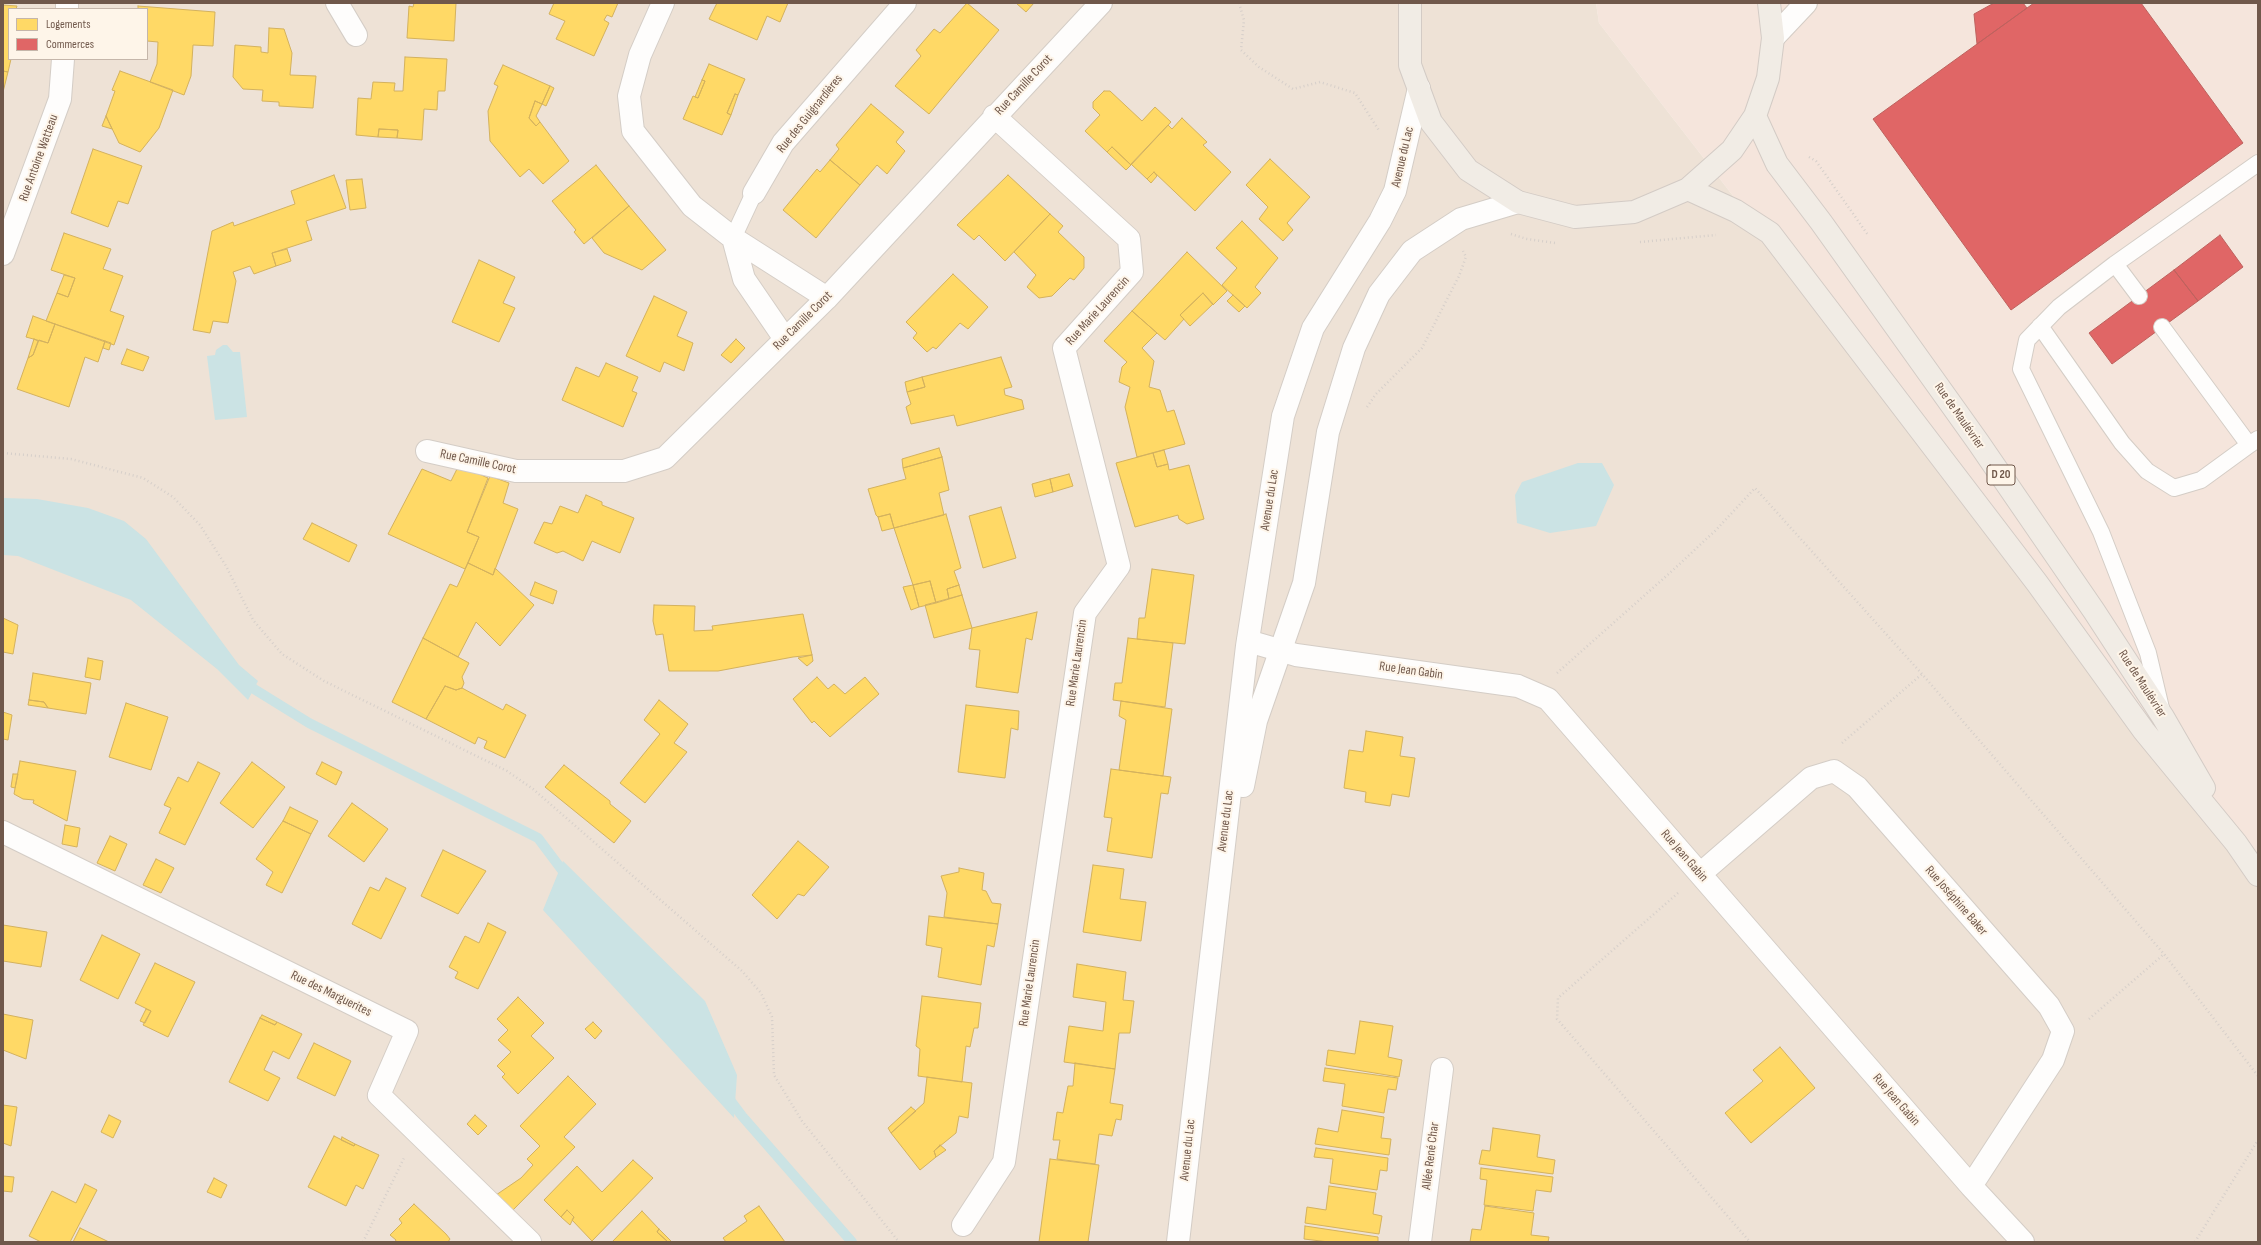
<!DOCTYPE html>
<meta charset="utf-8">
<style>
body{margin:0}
#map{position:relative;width:2261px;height:1245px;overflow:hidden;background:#f5f0e8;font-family:"Sofia Sans Condensed",sans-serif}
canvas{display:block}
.frame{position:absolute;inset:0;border:4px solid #70584b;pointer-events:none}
.legend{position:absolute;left:8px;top:8px;width:140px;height:52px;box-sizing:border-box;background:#fef5e9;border:1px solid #c5b6aa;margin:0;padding:5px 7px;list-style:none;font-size:12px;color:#70584b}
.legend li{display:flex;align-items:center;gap:8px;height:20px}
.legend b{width:20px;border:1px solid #c5b6aa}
</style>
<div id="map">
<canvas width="2261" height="1245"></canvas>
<div class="frame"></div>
<ul class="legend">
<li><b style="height:11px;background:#ffd966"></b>Logements</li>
<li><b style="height:11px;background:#e06666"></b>Commerces</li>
</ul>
</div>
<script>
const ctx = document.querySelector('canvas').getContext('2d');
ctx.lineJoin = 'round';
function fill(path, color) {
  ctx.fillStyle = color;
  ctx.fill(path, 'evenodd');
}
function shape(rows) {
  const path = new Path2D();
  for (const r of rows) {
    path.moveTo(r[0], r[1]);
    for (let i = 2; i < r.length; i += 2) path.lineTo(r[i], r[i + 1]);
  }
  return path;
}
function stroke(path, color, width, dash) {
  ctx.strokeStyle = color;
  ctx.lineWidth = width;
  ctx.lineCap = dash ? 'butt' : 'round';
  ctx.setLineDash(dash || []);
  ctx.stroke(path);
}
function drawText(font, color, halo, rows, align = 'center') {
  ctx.font = font + ' "Sofia Sans Condensed",sans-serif';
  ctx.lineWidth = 4;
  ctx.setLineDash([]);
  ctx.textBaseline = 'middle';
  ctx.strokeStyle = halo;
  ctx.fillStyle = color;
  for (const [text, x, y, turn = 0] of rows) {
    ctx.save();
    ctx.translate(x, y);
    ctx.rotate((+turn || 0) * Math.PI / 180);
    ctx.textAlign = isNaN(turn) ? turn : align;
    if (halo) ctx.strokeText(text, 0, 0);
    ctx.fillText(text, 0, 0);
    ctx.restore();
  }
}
const residential = shape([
 [3,3,1596,3,1599,23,2157,743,2258,886,2258,1242,3,1242],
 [9,9,147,9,147,59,9,59]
]);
const commercial = shape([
 [1596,3,2258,3,2258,886,2157,743,1599,23]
]);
const water = shape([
 [223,345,227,345,233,352,240,352,247,417,215,420,207,356,215,355,216,350],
 [1578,463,1602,463,1614,485,1596,526,1550,533,1517,523,1515,495,1522,482],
 [3,498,37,499,88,508,124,521,146,539,239,665,258,681,248,700,217,669,131,600,18,556,3,555],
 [563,861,705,1001,737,1075,734,1118,543,910]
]);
const homes = shape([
 [414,3,456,3,454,41,407,38,409,6,413,7,414,3],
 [554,3,618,3,612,17,607,15,604,20,609,23,594,56,556,39,565,21,549,14,554,3],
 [717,3,788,3,780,22,767,16,757,40,709,19,717,3],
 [967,3,999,30,929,114,895,86,921,56,916,50,934,29,940,33,967,3],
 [1016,3,1034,3,1026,12,1016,3],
 [3,5,17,6,16,9,9,9,9,59,11,59,8,72,3,71,3,5],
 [138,6,215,12,213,46,193,45,191,76,184,95,150,82,157,64,158,42,147,41,147,9,138,9,138,6],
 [269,28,284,29,292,53,290,75,316,76,313,108,279,106,279,102,262,101,263,90,243,89,233,77,235,45,261,47,261,52,268,53,269,28],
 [405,57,447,59,445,91,438,91,437,110,424,109,422,140,397,138,398,130,379,129,378,137,356,135,358,98,371,99,373,82,395,83,394,91,403,91,405,57],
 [709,64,745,79,738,95,735,94,727,113,731,115,722,135,683,119,693,96,698,98,705,81,702,80,709,64],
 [503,65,550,86,542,104,535,101,529,118,536,126,540,122,569,161,543,184,529,169,520,177,490,141,488,111,498,86,494,84,503,65],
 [3,71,8,72,3,92,3,71],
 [120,71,173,90,159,128,140,152,119,143,106,116,115,91,112,90,120,71],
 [702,80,705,81,698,98,695,97,702,80],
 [550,86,554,88,546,106,542,104,550,86],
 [1104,91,1110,91,1142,121,1155,107,1171,122,1131,165,1112,147,1107,152,1085,131,1100,115,1093,108,1093,102,1104,91],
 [735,94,738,95,731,115,727,113,735,94],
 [535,101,542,104,536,116,540,122,536,126,529,118,535,101],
 [871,104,904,132,896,142,905,151,887,174,877,165,860,185,830,160,839,149,836,145,871,104],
 [106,116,112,129,102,126,106,116],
 [1182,118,1207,142,1203,145,1231,172,1195,211,1154,172,1147,179,1131,164,1168,125,1172,129,1182,118],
 [379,129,398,130,397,138,378,137,379,129],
 [1112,147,1131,165,1126,170,1107,152,1112,147],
 [93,149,142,166,128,204,118,201,108,227,71,213,93,149],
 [1270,159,1310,197,1287,223,1293,230,1283,241,1259,219,1268,207,1246,185,1270,159],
 [830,160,860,185,816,238,783,210,817,169,820,172,830,160],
 [596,165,629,206,584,244,574,232,576,230,552,201,596,165],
 [1154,172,1157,176,1151,183,1147,179,1154,172],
 [334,175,346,208,306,221,312,240,272,253,276,266,254,274,250,266,233,272,236,281,228,323,213,321,210,333,193,330,212,231,233,222,234,226,295,204,291,191,334,175],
 [1008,175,1050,214,1005,261,979,235,974,240,957,225,1008,175],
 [362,179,366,208,350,210,346,180,362,179],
 [629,206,666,250,642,270,604,253,592,238,629,206],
 [1050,214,1063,226,1058,232,1084,257,1084,268,1074,280,1070,278,1052,296,1039,298,1027,287,1036,275,1014,252,1050,214],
 [1242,221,1278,258,1255,287,1261,293,1247,308,1222,285,1237,268,1216,248,1242,221],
 [64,233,111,249,103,269,123,276,110,311,124,316,114,345,46,321,57,293,68,297,75,278,51,270,64,233],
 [287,249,291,261,276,266,272,253,287,249],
 [1187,252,1227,291,1213,305,1203,293,1180,315,1184,319,1165,340,1132,311,1187,252],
 [479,260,515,277,503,303,515,308,499,342,452,322,479,260],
 [953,274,988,307,968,329,960,323,936,349,933,347,927,352,913,338,917,333,906,322,953,274],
 [64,275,75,278,68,297,57,293,64,275],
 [1203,293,1213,304,1190,326,1180,315,1203,293],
 [1233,295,1245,306,1239,312,1227,301,1233,295],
 [654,296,687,312,677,336,693,343,684,371,664,362,660,372,626,356,654,296],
 [1132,311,1157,333,1142,348,1154,361,1149,387,1160,390,1167,412,1174,410,1185,444,1137,457,1125,407,1130,387,1119,382,1122,367,1127,362,1104,341,1132,311],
 [33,316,55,324,48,343,26,337,33,316],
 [55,324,105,341,98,362,85,357,69,407,17,389,28,358,33,355,39,340,48,343,55,324],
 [34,339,38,341,33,355,28,358,34,339],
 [736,339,745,348,731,363,721,355,736,339],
 [105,341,111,343,109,350,103,348,105,341],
 [127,349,149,357,143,371,121,364,127,349],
 [1001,357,1012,387,1004,389,1005,395,1022,400,1024,409,957,426,954,415,911,424,906,407,911,404,907,392,925,387,922,377,1001,357],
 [606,363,638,377,632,391,637,393,623,427,562,400,576,367,599,377,606,363],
 [922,377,925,387,907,392,905,382,922,377],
 [939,448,942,457,903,468,902,459,939,448],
 [1164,450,1168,464,1157,467,1153,453,1164,450],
 [1153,453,1157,467,1168,464,1169,470,1189,465,1204,519,1187,524,1179,519,1178,515,1135,527,1116,463,1153,453],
 [942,457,949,490,939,493,944,515,894,528,890,514,878,517,876,515,868,489,906,479,903,468,942,457],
 [459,465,488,478,467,532,479,537,465,569,388,534,422,469,451,481,459,465],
 [1069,474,1073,486,1053,492,1050,479,1069,474],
 [490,476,509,483,503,503,518,509,493,575,468,563,479,537,467,532,490,476],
 [1050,479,1053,492,1035,497,1032,484,1050,479],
 [586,495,602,502,602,505,634,518,620,553,592,541,583,561,563,551,557,553,534,543,544,522,552,524,560,506,578,513,586,495],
 [1001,507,1016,558,983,568,969,516,1001,507],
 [890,514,894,528,882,531,878,517,890,514],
 [946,514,961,568,954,571,959,585,947,589,949,599,936,603,930,581,913,585,894,528,946,514],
 [312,523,357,545,349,562,303,539,312,523],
 [468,563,493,575,495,568,534,605,500,646,476,622,458,657,423,638,450,584,457,587,468,563],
 [1152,569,1194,575,1185,644,1137,639,1139,618,1145,618,1152,569],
 [930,581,936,603,919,607,913,585,930,581],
 [535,582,557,591,553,604,530,595,535,582],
 [913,585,919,607,911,610,903,587,913,585],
 [959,585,962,595,949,599,947,589,959,585],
 [962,595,972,628,934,638,925,605,962,595],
 [654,605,695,606,694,631,713,630,712,626,803,614,812,655,793,657,718,671,669,671,663,634,656,635,653,621,654,605],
 [1037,612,1032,640,1026,638,1018,693,976,687,980,650,969,649,972,628,1037,612],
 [3,618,18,625,13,654,3,652,3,618],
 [423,638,469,663,462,677,464,683,462,688,456,690,445,686,426,719,392,702,423,638],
 [1128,638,1173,643,1165,707,1113,700,1115,683,1122,683,1128,638],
 [812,655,813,661,807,666,798,658,812,655],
 [88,658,103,661,100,680,85,677,88,658],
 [33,673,91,683,86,714,48,708,44,702,29,700,33,673],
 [817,677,828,689,834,684,845,694,865,677,879,694,830,737,814,721,812,723,793,699,817,677],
 [445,686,456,690,462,688,503,710,506,704,526,715,505,758,484,748,487,741,478,737,475,744,426,719,445,686],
 [29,700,44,702,48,708,28,705,29,700],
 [659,700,688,724,674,743,687,752,645,803,620,783,660,734,644,720,659,700],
 [1121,701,1172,709,1163,776,1119,770,1126,720,1119,716,1121,701],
 [126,703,168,717,151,770,109,757,126,703],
 [966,705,1019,711,1018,730,1011,728,1005,778,958,772,966,705],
 [3,712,12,715,8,740,3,739,3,712],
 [1366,731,1403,737,1400,756,1415,758,1409,797,1392,794,1390,806,1365,802,1366,792,1344,788,1349,750,1363,752,1366,731],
 [20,761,76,771,67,821,33,803,34,800,23,799,14,794,20,761],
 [198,762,220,773,185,845,159,833,171,808,164,805,178,777,188,782,198,762],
 [252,762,285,787,253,828,220,803,252,762],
 [322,762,342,772,336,785,316,774,322,762],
 [564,765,610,801,610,804,631,821,614,843,545,787,564,765],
 [1111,769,1171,777,1168,794,1161,793,1152,858,1107,851,1112,818,1104,817,1111,769],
 [13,774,18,774,15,788,11,787,13,774],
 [352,803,388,829,364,862,328,836,352,803],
 [290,807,318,821,311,834,283,821,290,807],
 [283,821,311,834,282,893,266,885,273,872,256,859,283,821],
 [65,825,80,828,77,847,62,844,65,825],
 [110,836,127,844,115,871,97,863,110,836],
 [798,841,829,867,804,896,798,894,777,919,752,895,798,841],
 [443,850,486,871,458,914,421,896,443,850],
 [156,859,174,868,161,893,143,885,156,859],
 [1093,865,1124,869,1120,899,1146,902,1141,941,1083,932,1093,865],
 [959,868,984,873,982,890,986,891,992,903,1001,904,998,924,944,917,947,893,941,876,959,872,959,868],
 [386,878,406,888,381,939,352,924,370,887,379,891,386,878],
 [929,916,998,924,994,947,987,945,981,985,938,977,942,948,926,945,929,916],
 [488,923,506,932,478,989,455,978,458,972,449,967,465,936,479,943,488,923],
 [3,925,47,932,41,967,3,961,3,925],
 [102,935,140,954,118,999,80,980,102,935],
 [155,963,195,982,168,1037,143,1025,151,1011,135,1003,155,963],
 [1077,964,1126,972,1123,1000,1134,1001,1130,1033,1119,1033,1115,1069,1064,1062,1069,1026,1103,1031,1106,1002,1073,997,1077,964],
 [922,996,981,1003,978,1028,974,1028,970,1047,966,1046,962,1082,918,1076,920,1049,916,1046,922,996],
 [518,997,544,1023,531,1036,554,1058,518,1094,502,1077,505,1074,497,1066,511,1052,498,1040,508,1030,497,1019,518,997],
 [146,1009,151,1011,145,1023,140,1021,146,1009],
 [3,1014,33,1020,26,1059,3,1050,3,1014],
 [262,1015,277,1022,275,1025,260,1018,262,1015],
 [260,1018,275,1025,277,1022,302,1034,289,1059,273,1051,264,1070,280,1078,268,1101,229,1082,260,1018],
 [1360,1021,1393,1026,1388,1057,1402,1060,1399,1077,1326,1065,1328,1050,1355,1054,1360,1021],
 [593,1022,602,1031,595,1039,585,1029,593,1022],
 [314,1043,351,1061,335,1096,297,1078,314,1043],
 [1780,1047,1815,1088,1751,1143,1725,1113,1763,1081,1753,1070,1780,1047],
 [1075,1063,1115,1069,1110,1103,1123,1105,1121,1120,1116,1119,1112,1136,1099,1134,1095,1164,1057,1159,1060,1140,1053,1140,1057,1112,1063,1113,1068,1086,1073,1086,1075,1063],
 [1325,1068,1398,1078,1396,1090,1388,1089,1384,1113,1342,1106,1345,1084,1323,1081,1325,1068],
 [568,1076,596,1104,564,1137,575,1147,512,1211,496,1195,521,1178,533,1165,527,1159,540,1146,520,1126,568,1076],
 [927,1077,972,1083,968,1118,959,1116,956,1133,934,1151,936,1157,920,1170,891,1133,924,1103,927,1077],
 [3,1105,17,1107,11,1146,3,1143,3,1105],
 [911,1107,916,1111,891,1133,888,1128,911,1107],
 [1342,1110,1384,1117,1381,1138,1391,1139,1389,1155,1315,1144,1318,1128,1338,1132,1342,1110],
 [109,1115,121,1121,113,1138,101,1132,109,1115],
 [475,1115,487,1126,478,1135,467,1124,475,1115],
 [1493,1128,1540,1135,1537,1157,1555,1160,1553,1174,1479,1164,1482,1150,1490,1151,1493,1128],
 [334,1136,354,1146,355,1144,379,1155,363,1189,356,1185,346,1206,308,1187,334,1136],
 [342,1137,355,1144,354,1146,341,1140,342,1137],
 [940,1145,946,1150,936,1157,934,1151,940,1145],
 [1316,1148,1388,1158,1387,1171,1380,1170,1377,1190,1330,1183,1333,1159,1314,1157,1316,1148],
 [1050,1159,1099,1165,1088,1242,1039,1242,1050,1159],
 [633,1160,653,1178,592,1241,572,1220,574,1217,567,1210,561,1217,544,1200,577,1166,602,1192,633,1160],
 [1481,1168,1553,1177,1551,1192,1536,1190,1533,1211,1484,1205,1487,1180,1480,1179,1481,1168],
 [3,1176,14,1177,12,1192,3,1191,3,1176],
 [214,1178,227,1185,221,1198,207,1192,214,1178],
 [85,1184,97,1190,70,1242,41,1242,29,1236,52,1191,76,1203,85,1184],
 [1329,1186,1376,1193,1373,1214,1382,1216,1379,1234,1305,1223,1307,1207,1326,1210,1329,1186],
 [414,1204,446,1234,450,1239,448,1242,395,1242,396,1240,390,1235,402,1223,399,1219,414,1204],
 [759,1206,785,1242,726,1242,723,1238,747,1221,744,1216,759,1206],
 [1485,1206,1534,1213,1531,1235,1549,1237,1548,1242,1470,1242,1472,1229,1481,1230,1485,1206],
 [567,1210,574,1217,570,1225,561,1217,567,1210],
 [642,1211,659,1229,657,1232,668,1242,612,1242,642,1211],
 [1305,1226,1378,1237,1378,1242,1329,1242,1304,1239,1305,1226],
 [80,1228,109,1242,73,1242,80,1228],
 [659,1229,672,1242,668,1242,657,1232,659,1229]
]);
const shops = shape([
 [1994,3,2023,3,2027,8,1977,44,1974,14,1994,3],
 [2034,3,2141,3,2243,143,2011,310,1873,119,2034,3],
 [2220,235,2243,267,2198,301,2174,270,2220,235],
 [2174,270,2198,301,2112,364,2089,333,2174,270]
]);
const stream = shape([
 [245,680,254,689,309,723,538,838,568,878],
 [727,1096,742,1116,852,1242]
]);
const path = shape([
 [1239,3,1244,20,1241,50,1259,67,1293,89,1320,82,1355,93,1380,132],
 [1809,157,1816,161,1868,235],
 [1511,234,1527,239,1555,243],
 [1640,242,1716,235],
 [1367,407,1376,394,1422,348,1459,276,1466,257,1463,251],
 [3,453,71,459,143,478,173,497,200,525,226,566,253,620,282,654,324,681,507,771,533,789,742,971,761,993,772,1017,774,1075,802,1121,899,1242],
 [1557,673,1672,571,1716,530,1755,488,1922,674,2164,954,2258,1076],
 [1842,743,1922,674],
 [1678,893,1558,998,1557,1019,1750,1242],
 [2089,1019,2164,954],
 [363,1242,404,1158],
 [2195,1242,2258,1140]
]);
const service = shape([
 [733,238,754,193],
 [2115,264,2139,296],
 [2040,326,2122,443,2147,471,2174,488,2201,480,2249,445],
 [2162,327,2249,445,2258,439],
 [2161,708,2148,653,2101,532,2021,369,2027,340,2059,307,2115,264,2258,163]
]);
const minor = shape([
 [337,3,356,35],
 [663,3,640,55,629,96,633,131,692,206,733,238],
 [67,9,67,3],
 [754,193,783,143,905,3],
 [3,254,60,99,63,59],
 [785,339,744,279,733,238,827,298],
 [427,451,516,471,624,471,665,458,827,298,1101,3],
 [1248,641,1296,655,1518,686,1548,699,1971,1186,2023,1242],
 [3,832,407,1031,379,1095,530,1242],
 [1700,874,1811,778,1834,771,1857,787,2049,1006,2063,1031,2053,1060,1971,1186],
 [963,1225,1004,1162,1085,613,1119,566,1064,348,1132,272,1129,239,994,116],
 [1420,1242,1442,1069]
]);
const tertiary = shape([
 [1773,38,1806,3],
 [1243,786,1256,721,1304,583,1328,432,1354,348,1379,294,1412,251,1461,219,1518,202],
 [1178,1242,1247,646,1283,416,1313,328,1380,221,1395,191,1419,88]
]);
const primary = shape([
 [1410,3,1410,65,1431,122,1468,170,1518,202,1575,217,1634,212,1688,189,1732,150,1755,116,1768,78,1773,38,1769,3],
 [1755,116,1777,164,1821,222,1978,442,2094,611,2163,717,2204,788],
 [1688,189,1736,211,1770,233,2037,583,2144,731,2236,843,2258,875]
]);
const shields = [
 [2001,475,28]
];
const shieldNames = [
 ["D 20",2001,475]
];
const streetNames = [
 ["Rue Camille Corot",1024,85,-47],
 ["Rue des Guignardières",810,114,-51],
 ["Avenue du Lac",1403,157,-77],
 ["Rue Antoine Watteau",39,158,-70],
 ["Rue Marie Laurencin",1098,311,-48],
 ["Rue Camille Corot",803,321,-45],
 ["Rue de Maulévrier",1959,416,55],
 ["Rue Camille Corot",478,462,12],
 ["Avenue du Lac",1270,500,-81],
 ["Rue Marie Laurencin",1077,663,-82],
 ["Rue Jean Gabin",1411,671,8],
 ["Rue de Maulévrier",2142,684,57],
 ["Avenue du Lac",1226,821,-83],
 ["Rue Jean Gabin",1684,856,49],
 ["Rue Joséphine Baker",1956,901,49],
 ["Rue Marie Laurencin",1030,983,-82],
 ["Rue des Marguerites",331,994,26],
 ["Rue Jean Gabin",1896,1100,49],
 ["Avenue du Lac",1188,1150,-84],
 ["Allée René Char",1431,1156,-83]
];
fill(residential, '#eee2d6');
fill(commercial, '#f5e5dc');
fill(water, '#cbe3e4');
fill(homes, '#ffd966');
stroke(homes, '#d4b25e', 1);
fill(shops, '#e06666');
stroke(shops, '#be625e', 1);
stroke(stream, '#cbe3e4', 10);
stroke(service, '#d4cdc6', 18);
stroke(minor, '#d4cdc6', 24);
stroke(tertiary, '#d4cdc6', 24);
stroke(primary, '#d3cbc5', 24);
stroke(path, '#d6cfca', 2.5, [1, 3]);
stroke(service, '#fefdfc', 16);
stroke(minor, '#fefdfc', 22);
stroke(tertiary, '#fefdfc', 22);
stroke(primary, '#f1ece5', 22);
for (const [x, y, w] of shields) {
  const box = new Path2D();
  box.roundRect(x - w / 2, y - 10, w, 20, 3);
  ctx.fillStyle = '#fef5e9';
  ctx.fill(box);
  stroke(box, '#70584b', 1);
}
drawText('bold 12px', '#70584b', null, shieldNames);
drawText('13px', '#70584b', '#fef5e9', streetNames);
</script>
